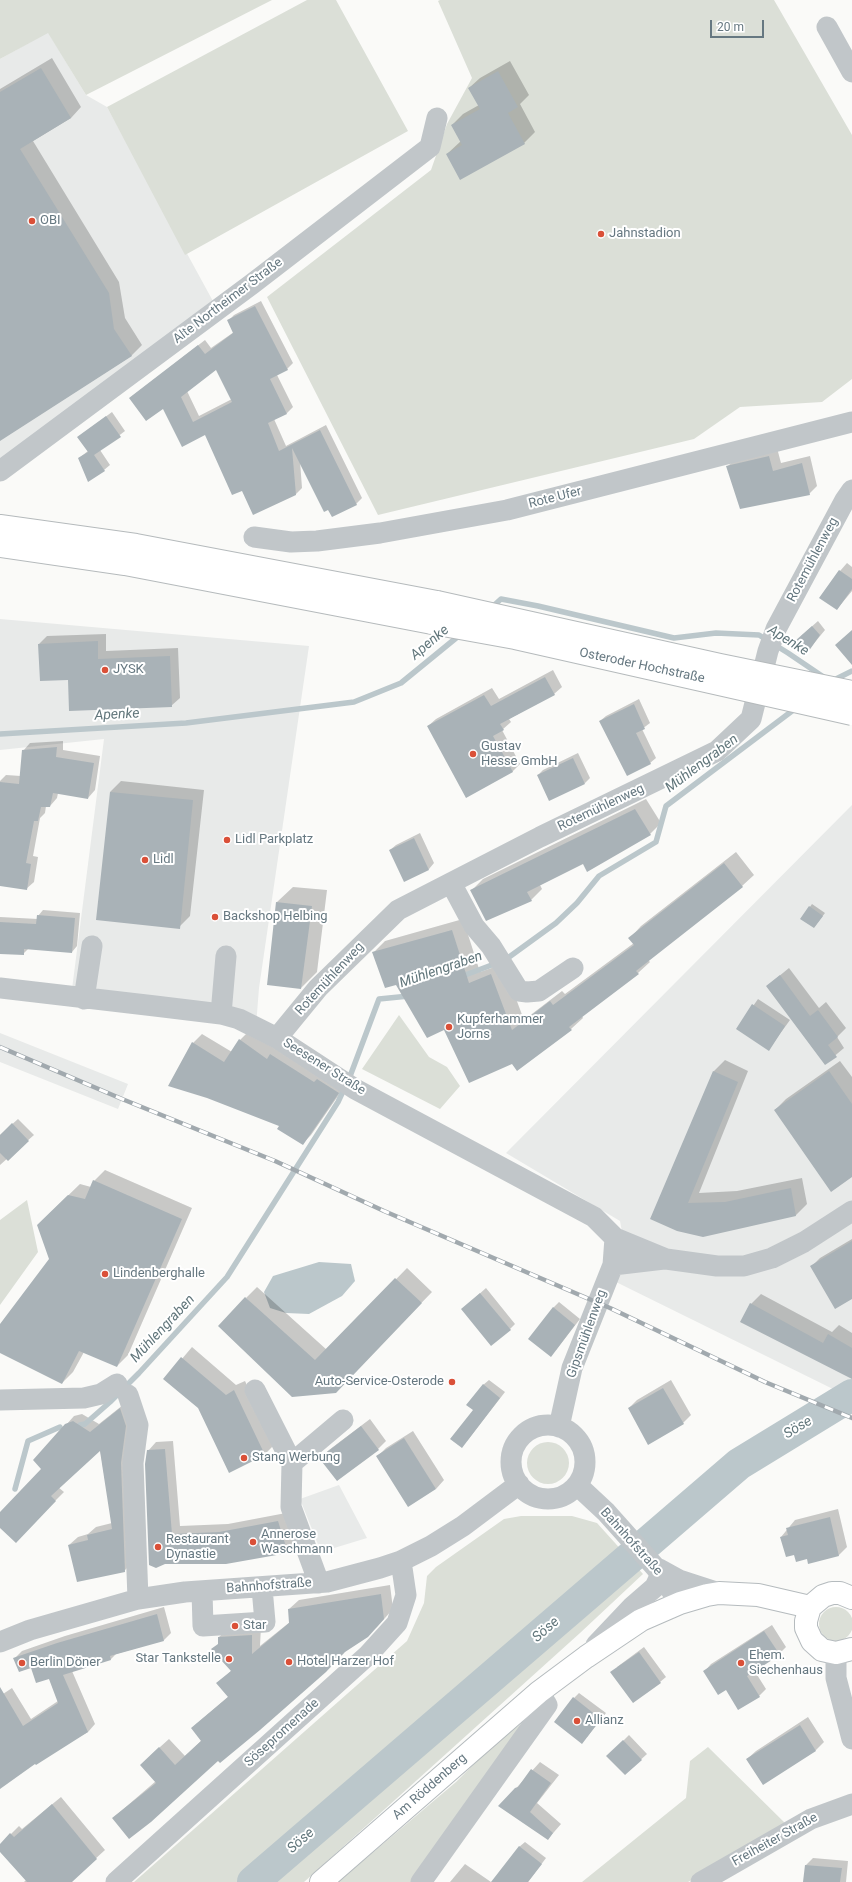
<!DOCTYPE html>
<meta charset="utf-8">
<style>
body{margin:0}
#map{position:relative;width:852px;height:1882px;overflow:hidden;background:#fafaf8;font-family:Roboto,sans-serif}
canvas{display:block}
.scale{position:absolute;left:710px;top:20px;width:54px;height:18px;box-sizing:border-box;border:2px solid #667881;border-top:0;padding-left:5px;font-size:12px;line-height:14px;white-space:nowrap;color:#667881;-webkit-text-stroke:3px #fff;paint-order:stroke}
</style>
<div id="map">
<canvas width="852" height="1882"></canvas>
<div class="scale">20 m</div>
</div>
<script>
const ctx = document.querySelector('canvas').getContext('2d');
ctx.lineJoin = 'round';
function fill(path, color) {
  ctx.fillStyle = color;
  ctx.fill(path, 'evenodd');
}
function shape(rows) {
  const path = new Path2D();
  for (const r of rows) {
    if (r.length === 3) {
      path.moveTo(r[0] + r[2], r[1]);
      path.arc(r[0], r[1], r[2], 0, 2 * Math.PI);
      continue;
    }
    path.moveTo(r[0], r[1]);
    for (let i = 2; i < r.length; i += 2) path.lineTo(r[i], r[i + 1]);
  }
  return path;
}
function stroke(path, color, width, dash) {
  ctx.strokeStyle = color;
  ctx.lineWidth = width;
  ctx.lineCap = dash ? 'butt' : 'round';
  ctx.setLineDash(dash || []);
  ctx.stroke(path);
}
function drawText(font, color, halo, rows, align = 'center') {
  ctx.font = font + ' Roboto,sans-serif';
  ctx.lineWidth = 4;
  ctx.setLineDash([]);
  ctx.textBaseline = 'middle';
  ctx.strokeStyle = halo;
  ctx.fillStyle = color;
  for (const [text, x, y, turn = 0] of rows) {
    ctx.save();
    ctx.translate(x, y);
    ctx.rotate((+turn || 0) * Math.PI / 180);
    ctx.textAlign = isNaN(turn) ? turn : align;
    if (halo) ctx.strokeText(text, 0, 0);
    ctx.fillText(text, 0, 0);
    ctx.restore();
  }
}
const built = shape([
 [48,32,86,95,107,107,214,303,0,470,0,59],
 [0,619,309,646,259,988,256,1026,71,997,104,739,0,750],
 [852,805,852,1384,839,1392,616,1282,626,1253,620,1221,506,1153],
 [0,1033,128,1084,118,1109,0,1062],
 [339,1485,367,1538,321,1552,300,1499]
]);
const green = shape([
 [0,0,272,0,86,95,48,33,0,59],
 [307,0,336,0,408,131,185,255,107,107],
 [440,0,774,0,852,135,852,379,822,402,740,407,694,439,378,515,267,297,431,170,447,124,472,78,438,1],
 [399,1015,429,1057,447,1067,460,1086,440,1109,362,1069],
 [27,1200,38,1252,0,1305,0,1220],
 [548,1463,21],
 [521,1516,572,1516,597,1523,643,1574,580,1633,304,1882,134,1882,407,1641,424,1603,427,1576,436,1567,504,1519],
 [836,1624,17],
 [534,1716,412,1882,338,1882,456,1782,481,1757,515,1728],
 [708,1747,787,1825,688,1882,582,1882,686,1798,690,1761]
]);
const water = shape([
 [319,1262,351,1264,355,1281,342,1296,309,1314,286,1313,270,1308,264,1292,273,1276]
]);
const shadow = shape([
 [52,58,81,107,71,118,33,141,119,282,125,318,142,345,131,356,0,440,0,89],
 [510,61,529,95,520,104,535,132,524,143,447,154,461,141,452,125,463,114,479,105,469,88,480,78],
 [261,301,293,363,287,369,277,375,293,407,287,413,274,419,286,446,326,425,362,498,356,504,300,461,302,488,296,494,243,489,206,434,164,407,130,398,205,340,211,348,234,332,228,321,234,315],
 [216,368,232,399,199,416,187,391],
 [112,412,125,431,100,450,110,465,104,470,79,458,88,451,78,437],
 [777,448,781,463,810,456,817,486,809,494,727,467,735,459],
 [847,563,852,567,852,591,837,609,840,571],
 [818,621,825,630,806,653,801,636],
 [106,634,106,651,178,648,180,698,171,706,69,679,39,644,47,636],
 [553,670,562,687,554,694,509,719,511,722,502,730,520,764,512,772,428,726,436,719,492,688,499,699],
 [639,699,650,723,642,729,656,758,650,763,600,721,606,716],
 [63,741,63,750,100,756,95,790,88,798,58,793,57,798,50,806,46,806,45,813,40,818,33,856,38,857,34,882,26,889,0,885,0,781,6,775,21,776,23,751,30,743],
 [578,753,590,778,585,783,538,775,543,770],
 [121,781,204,790,190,916,179,927,110,792],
 [646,799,661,823,650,834,583,863,540,885,542,889,531,900,472,890,483,879],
 [420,833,434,863,429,869,405,880,390,850,396,845],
 [736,852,754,875,742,886,648,960,650,962,638,973,582,1016,583,1018,571,1029,517,1070,512,1063,445,1028,396,984,373,953,385,941,463,919,480,972,503,964,524,1020,562,991,565,994,634,943,630,938,641,926],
 [293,887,327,890,317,972,301,988,268,984,277,902],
 [812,904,825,913,814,927,802,918],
 [43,910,80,913,77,946,72,952,29,948,23,954,0,953,0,917,38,919,38,916],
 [789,968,819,1008,826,1002,846,1028,837,1037,844,1048,825,1064,767,986],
 [758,999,790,1020,769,1049,737,1029],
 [249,1031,347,1083,311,1135,302,1144,193,1043,202,1034,232,1052,240,1040],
 [725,1060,748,1071,699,1193,737,1191,802,1178,807,1204,796,1215,651,1219,714,1071],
 [840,1061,852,1077,852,1176,775,1110,786,1099],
 [18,1119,34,1135,0,1165,0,1135],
 [105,1170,192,1208,128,1355,117,1366,84,1352,73,1372,62,1383,0,1352,0,1325,50,1260,49,1214,80,1184,91,1187,94,1181],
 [852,1239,852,1298,812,1266,820,1258],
 [407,1268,432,1292,335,1392,246,1298,257,1287,327,1350],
 [486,1288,515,1324,510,1329,468,1304],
 [761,1294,832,1332,839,1325,852,1333,852,1374,751,1304],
 [559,1302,580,1319,556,1350,553,1308],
 [192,1347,236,1385,245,1381,275,1444,265,1454,229,1471,199,1408,165,1379],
 [489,1380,505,1392,467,1441,474,1410,483,1385],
 [671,1380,691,1415,683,1423,629,1408,637,1400],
 [128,1401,133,1562,124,1571,69,1545,78,1537,88,1534,96,1527,112,1523,100,1449,58,1487,64,1492,15,1541,0,1527,0,1513,42,1469,66,1425,74,1416,82,1414,99,1424],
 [370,1419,386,1441,378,1449,320,1458,329,1450],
 [413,1431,444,1480,436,1489,378,1456,386,1448],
 [173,1441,180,1526,228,1524,286,1513,296,1543,288,1552,226,1563,165,1563,148,1451,156,1442],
 [838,1509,847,1547,839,1555,809,1563,808,1558,795,1554,781,1537,795,1520],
 [390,1585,393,1609,377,1627,345,1651,218,1759,113,1818,156,1781,150,1756,169,1739,185,1756,202,1740,192,1728,229,1696,218,1683,232,1670,219,1643,219,1637,229,1628,261,1626,260,1646,290,1622,289,1609,299,1600],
 [164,1607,171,1633,164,1640,116,1654,111,1659,72,1671,95,1724,88,1732,35,1762,0,1788,0,1696,12,1688,31,1719,58,1701,49,1678,32,1666,14,1659,22,1651,65,1636],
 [772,1625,786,1647,779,1654,754,1670,766,1689,759,1696,726,1689,704,1672,711,1664],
 [644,1647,666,1677,660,1682,617,1667],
 [579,1693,606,1713,587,1737,574,1698],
 [808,1717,824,1742,816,1750,763,1784,747,1759,756,1751],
 [629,1735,647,1754,625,1774,608,1756],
 [540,1762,559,1775,537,1803,561,1824,548,1839,500,1806],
 [61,1797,105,1850,71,1881,72,1882,24,1882,26,1880,0,1850,0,1845,19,1826,22,1829],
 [525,1842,546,1858,528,1882,509,1882,519,1847],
 [813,1858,848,1861,846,1882,804,1882,806,1865],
 [465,1864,491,1882,450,1882]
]);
const stream = shape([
 [490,609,501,599,538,606,674,638,716,633,759,635,788,653,825,678],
 [832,681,852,671],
 [0,734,186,723,354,702,401,683,461,634],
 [505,960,556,923,577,903,599,876,656,842,666,806,796,708],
 [460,977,497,963],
 [349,1079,379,999,409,996],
 [80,1425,85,1424,110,1402,139,1373,227,1277,338,1102,345,1087],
 [15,1489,28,1441,60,1427]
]);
const river = shape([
 [253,1882,739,1464,852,1395]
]);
const building = shape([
 [41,68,71,118,20,149,109,293,114,329,132,356,0,441,0,92],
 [498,71,518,107,508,113,525,144,460,180,446,154,462,145,451,125,480,109,468,88],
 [255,306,288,370,270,379,287,414,268,423,279,451,320,430,357,505,332,517,328,510,324,512,292,448,296,495,253,515,242,491,232,495,205,435,182,447,163,409,146,421,129,398,198,345,205,354,233,333,227,320],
 [216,370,232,402,193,422,181,397],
 [106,416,121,437,94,455,105,471,88,482,78,458,88,452,77,437],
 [769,456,773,471,802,463,810,495,740,509,726,466],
 [839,570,852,579,852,589,837,610,819,598],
 [812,626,820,635,806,655,795,641],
 [852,630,852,665,835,645],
 [98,641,98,659,170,656,172,707,69,711,68,680,40,681,38,644],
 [545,677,555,695,500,724,504,730,493,736,513,772,466,798,427,726,484,695,491,706],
 [634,704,645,729,636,733,651,764,627,776,599,721],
 [57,747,56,757,94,763,88,799,53,793,50,807,41,807,38,821,34,821,26,863,31,864,27,890,0,886,0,782,19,784,22,750],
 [573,758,585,784,549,801,537,775],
 [110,792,193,800,180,929,96,920],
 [635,809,651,835,587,872,583,864,527,892,532,901,486,921,470,890],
 [414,838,429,870,404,882,389,850],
 [724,863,743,887,636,971,639,974,569,1027,572,1030,517,1071,512,1064,469,1083,444,1030,427,1038,396,985,385,988,372,952,452,930,469,983,491,974,512,1030,550,1001,553,1005,634,945,628,938],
 [276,902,312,906,301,989,267,985],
 [809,906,823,916,814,928,800,919],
 [37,915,75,918,72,953,24,949,24,955,0,954,0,922,36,924],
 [780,975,810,1016,818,1010,838,1037,828,1045,837,1057,825,1065,766,986],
 [752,1004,785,1026,769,1051,736,1029],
 [239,1039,267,1059,270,1054,314,1082,317,1079,339,1093,303,1145,277,1129,279,1126,207,1098,168,1086,192,1042,224,1062],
 [713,1071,738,1082,688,1203,725,1202,791,1188,796,1216,703,1237,677,1231,650,1219],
 [829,1071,852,1104,852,1177,831,1192,774,1110],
 [12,1123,29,1141,8,1161,0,1153,0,1135],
 [93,1180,182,1219,117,1367,79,1351,62,1384,0,1353,0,1324,49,1259,37,1225,68,1195,85,1199],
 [852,1241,852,1299,835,1309,810,1266],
 [395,1278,422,1303,336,1393,292,1397,218,1326,245,1297,315,1360],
 [480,1293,511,1330,491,1346,461,1309],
 [750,1303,823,1343,828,1334,852,1348,852,1379,740,1322],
 [553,1307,575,1325,551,1357,528,1339],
 [181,1357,226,1395,234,1390,265,1455,229,1473,198,1408,163,1379],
 [483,1384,500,1398,462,1448,450,1439,473,1410,466,1405],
 [663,1388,684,1424,648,1445,628,1408],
 [120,1408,126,1426,121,1463,125,1572,77,1582,68,1545,88,1540,87,1535,112,1529,100,1451,51,1496,56,1501,16,1543,0,1528,0,1512,41,1469,33,1460,65,1424,73,1421,90,1432],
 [361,1426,379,1450,337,1481,319,1458],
 [404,1438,436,1489,408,1507,376,1456],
 [165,1449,172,1534,219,1532,278,1521,288,1553,226,1564,165,1564,156,1568,149,1565,145,1464,147,1450],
 [830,1517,839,1556,808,1564,807,1559,796,1562,794,1555,786,1557,780,1537,788,1535,786,1528],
 [381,1594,384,1619,368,1637,345,1652,326,1672,260,1730,220,1763,218,1761,151,1822,129,1839,112,1818,156,1783,140,1765,159,1747,175,1765,201,1741,191,1728,228,1697,216,1683,231,1671,211,1649,218,1644,218,1637,252,1635,252,1654,289,1623,288,1609],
 [157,1614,164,1641,110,1656,111,1660,63,1675,88,1732,36,1765,35,1764,0,1789,0,1687,23,1726,58,1703,49,1679,36,1683,31,1668,19,1672,13,1658,57,1643],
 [764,1631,780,1655,747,1676,760,1697,738,1710,726,1690,718,1695,703,1671],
 [639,1652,661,1683,633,1703,610,1672],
 [573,1697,601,1719,582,1744,554,1722],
 [800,1725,816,1751,763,1785,746,1759],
 [623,1740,642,1760,625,1775,606,1756],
 [531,1769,551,1783,530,1812,553,1833,548,1840,498,1806,515,1788,518,1787],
 [52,1804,97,1859,72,1882,27,1882,0,1852,0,1844,10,1833,14,1837],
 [519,1846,542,1864,528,1882,491,1882],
 [805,1865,842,1868,840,1882,803,1882]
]);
const minor = shape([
 [827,27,852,72],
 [0,471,252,284,430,147,437,118],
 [254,537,291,542,317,541,380,533,507,510,852,422],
 [451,883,474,926,491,946,519,991,527,992,539,991,573,968],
 [0,988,155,1006,221,1014,239,1019,277,1038,355,1089,594,1217,615,1238,666,1259,717,1266,744,1266,772,1258,804,1242,852,1211],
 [84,999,92,946],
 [221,1014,226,956],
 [277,1038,318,988,398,910,540,837,717,751,751,719,768,651,776,629,845,500,852,490],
 [613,1265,664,1259],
 [255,1390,292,1463,291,1507,319,1583],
 [128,1395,138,1425,133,1463,138,1599],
 [0,1400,84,1398,101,1394,117,1384],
 [548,1462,37],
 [559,1427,572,1368,613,1265,615,1238],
 [292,1463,343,1420],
 [577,1485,606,1512,656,1568,680,1603],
 [659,1569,679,1580,719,1593],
 [202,1591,203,1626,265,1622,262,1588],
 [0,1642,30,1630,138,1599,185,1592,327,1582,380,1568,401,1561,431,1546,463,1526,519,1484],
 [596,1645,632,1607,655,1587,661,1574],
 [836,1653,836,1678,852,1739],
 [116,1882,368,1655,397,1623,406,1595,401,1561],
 [421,1882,547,1705,539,1692],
 [701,1882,811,1819,852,1804]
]);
const major = shape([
 [852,1598,840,1593,832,1593,823,1596,810,1607,806,1621,806,1628,812,1641,822,1650,836,1653,852,1649],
 [321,1882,539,1692,586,1657,641,1620,680,1603,707,1595,719,1593,758,1595,810,1607]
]);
const highway = shape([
 [0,526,136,545,437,602],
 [0,546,125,564,432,623]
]);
const rail = shape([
 [0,1047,122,1099,275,1161,384,1211,610,1308,765,1382,852,1418]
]);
const highwayBridge = shape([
 [437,602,720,665,852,692],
 [432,623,515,638,852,714]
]);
const markers = [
 [32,221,4,"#da5038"],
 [601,234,4,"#da5038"],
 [105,670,4,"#da5038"],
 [473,754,4,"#da5038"],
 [227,840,4,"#da5038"],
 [145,860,4,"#da5038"],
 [215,917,4,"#da5038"],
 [449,1027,4,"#da5038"],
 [105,1274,4,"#da5038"],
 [452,1382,4,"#da5038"],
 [244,1458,4,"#da5038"],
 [253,1542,4,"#da5038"],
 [158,1547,4,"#da5038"],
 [235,1626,4,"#da5038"],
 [229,1659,4,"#da5038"],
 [289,1662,4,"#da5038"],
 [22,1663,4,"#da5038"],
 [741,1663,4,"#da5038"],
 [577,1721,4,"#da5038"]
];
const poiNames = [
 ["OBI",40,221],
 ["Jahnstadion",609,234],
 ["JYSK",113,670],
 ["Gustav",481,747],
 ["Hesse GmbH",481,762],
 ["Lidl Parkplatz",235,840],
 ["Lidl",153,860],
 ["Backshop Helbing",223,917],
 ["Kupferhammer",457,1020],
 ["Jorns",457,1035],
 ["Lindenberghalle",113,1274],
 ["Auto-Service-Osterode",444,1382,"right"],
 ["Stang Werbung",252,1458],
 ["Annerose",261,1535],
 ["Waschmann",261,1550],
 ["Restaurant",166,1540],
 ["Dynastie",166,1555],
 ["Star",243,1626],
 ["Ehem.",749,1656],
 ["Siechenhaus",749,1671],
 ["Star Tankstelle",221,1659,"right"],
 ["Hotel Harzer Hof",297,1662],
 ["Berlin Döner",30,1663],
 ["Allianz",585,1721]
];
const streetNames = [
 ["Alte Northeimer Straße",228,301,-37],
 ["Rote Ufer",555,498,-14],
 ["Rotemühlenweg",813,560,-62],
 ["Osteroder Hochstraße",642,666,12],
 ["Rotemühlenweg",601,808,-25],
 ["Rotemühlenweg",330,979,-47],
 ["Seesener Straße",324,1067,32],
 ["Gipsmühlenweg",587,1334,-70],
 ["Bahnhofstraße",631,1542,48],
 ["Bahnhofstraße",269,1586,-4],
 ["Sösepromenade",282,1733,-42],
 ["Am Röddenberg",430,1787,-41],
 ["Freiheiter Straße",775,1840,-29]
];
const waterNames = [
 ["Apenke",788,641,32],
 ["Apenke",430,643,-40],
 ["Apenke",117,715,-3],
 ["Mühlengraben",702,764,-37],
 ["Mühlengraben",441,970,-19],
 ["Mühlengraben",163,1329,-47],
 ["Söse",798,1428,-31],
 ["Söse",546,1630,-41],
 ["Söse",301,1841,-41]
];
fill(built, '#e8eae9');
fill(green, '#dbdfd7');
fill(water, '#bbc7cb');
fill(shadow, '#0003');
stroke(stream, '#bbc7cb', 5.5);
stroke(river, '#bbc7cb', 32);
fill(building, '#a9b2b7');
stroke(major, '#b5bbbe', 24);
stroke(highway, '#b5babc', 24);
stroke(minor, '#c1c6c9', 21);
stroke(major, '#fff', 22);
stroke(highway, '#fff', 22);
stroke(rail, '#a1a9ae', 4.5);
stroke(rail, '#fff', 3, [9]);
stroke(highwayBridge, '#b5babc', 24, []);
stroke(highwayBridge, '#fff', 22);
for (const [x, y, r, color] of markers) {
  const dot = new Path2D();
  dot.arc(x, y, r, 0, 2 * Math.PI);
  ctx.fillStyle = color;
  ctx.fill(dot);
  stroke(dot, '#fff', 1.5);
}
drawText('13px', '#667881', '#fff', poiNames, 'left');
drawText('13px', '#667881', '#fff', streetNames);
drawText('italic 14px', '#61767b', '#fff', waterNames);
</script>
